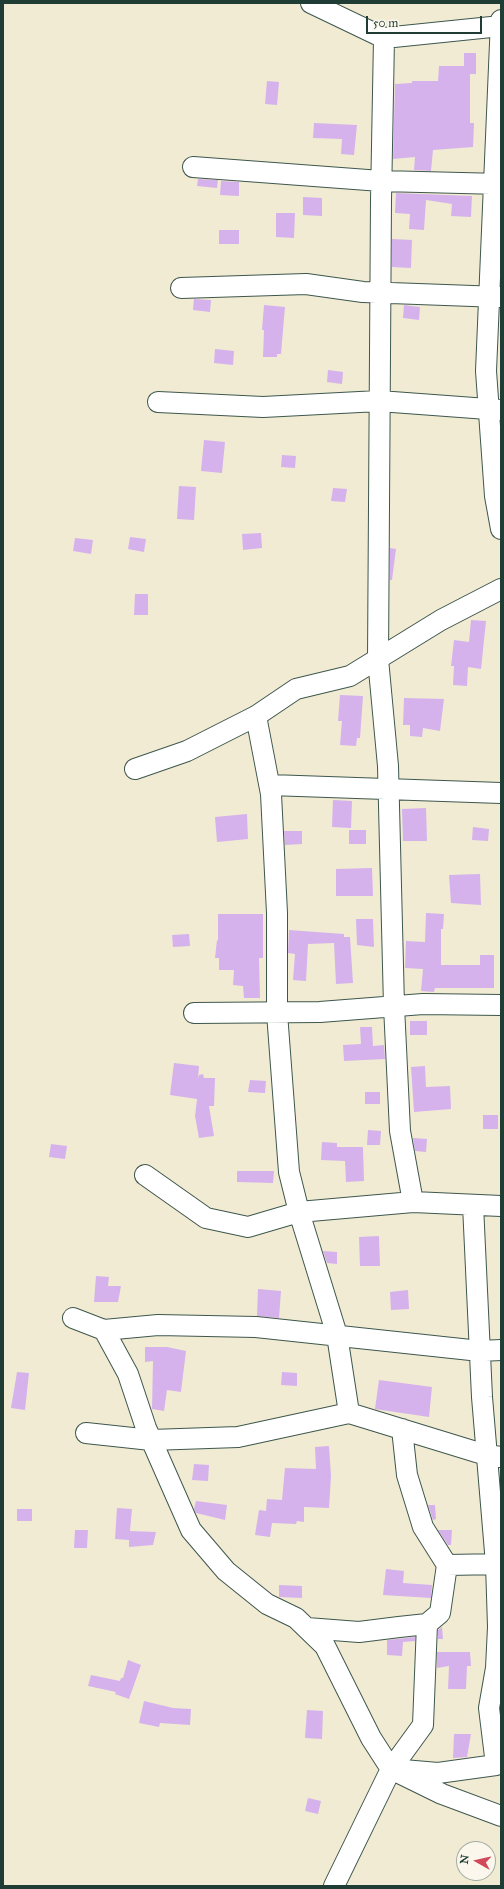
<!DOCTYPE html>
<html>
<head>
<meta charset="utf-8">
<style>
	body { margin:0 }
	#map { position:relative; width:504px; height:1889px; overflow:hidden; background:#f1ebd4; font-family:"IM FELL Great Primer",serif }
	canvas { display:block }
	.frame { position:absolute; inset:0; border:4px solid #1f3d34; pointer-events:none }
	.north { position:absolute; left:456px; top:1841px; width:40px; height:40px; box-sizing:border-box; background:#fbf7ec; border:1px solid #a3ada2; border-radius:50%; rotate:278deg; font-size:11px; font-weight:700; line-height:16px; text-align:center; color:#1f3d34 }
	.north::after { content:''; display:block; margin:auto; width:14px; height:18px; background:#d1495b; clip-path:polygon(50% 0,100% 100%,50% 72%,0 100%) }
	.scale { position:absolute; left:366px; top:16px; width:116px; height:18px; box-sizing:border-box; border:2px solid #1f3d34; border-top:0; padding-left:5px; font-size:12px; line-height:14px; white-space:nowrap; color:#1f3d34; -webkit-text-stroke:3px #fbf7ec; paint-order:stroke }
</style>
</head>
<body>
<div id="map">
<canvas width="504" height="1889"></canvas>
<div class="frame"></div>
<div class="north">N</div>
<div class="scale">50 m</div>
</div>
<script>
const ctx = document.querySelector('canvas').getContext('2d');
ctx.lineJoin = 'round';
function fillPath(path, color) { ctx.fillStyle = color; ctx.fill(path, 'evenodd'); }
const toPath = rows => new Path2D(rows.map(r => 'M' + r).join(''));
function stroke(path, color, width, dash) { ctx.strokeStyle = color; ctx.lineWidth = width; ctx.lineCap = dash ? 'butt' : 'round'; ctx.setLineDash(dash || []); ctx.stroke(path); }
fillPath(toPath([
	[464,53,476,53,476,74,470,74,470,123,474,123,473,147,433,150,431,171,414,170,415,157,393,159,395,84,412,83,412,81,438,81,439,66,464,66],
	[267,81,279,82,277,105,265,104],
	[314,123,357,125,354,155,341,154,342,139,313,138],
	[198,179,218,180,217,188,197,186],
	[221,181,239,182,239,196,220,195],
	[396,193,472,196,471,217,451,216,452,204,426,200,424,230,409,229,410,214,395,213],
	[303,197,322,198,322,216,303,215],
	[276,213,295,213,294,238,276,237],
	[219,230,239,230,239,244,219,244],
	[392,239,412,240,411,268,392,267],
	[194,299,211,300,210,312,193,310],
	[264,305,285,307,281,354,277,354,277,357,263,357,264,330,262,330],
	[404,305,420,307,419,320,403,318],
	[215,349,234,351,233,365,214,363],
	[328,370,343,372,342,384,327,382],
	[204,440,225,442,222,473,201,471],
	[282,455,296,456,295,468,281,467],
	[179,486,196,487,194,520,177,519],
	[333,488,347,489,345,502,331,501],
	[261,533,262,548,243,550,242,534],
	[130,537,146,539,144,552,128,549],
	[75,538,93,540,91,554,73,551],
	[390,548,396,549,392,580,390,580],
	[135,594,148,594,148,615,134,615],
	[471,620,486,621,481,669,468,667,467,686,453,685,454,666,451,666,454,640,469,642],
	[340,695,363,696,360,738,357,738,356,746,340,745,342,721,338,721],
	[404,698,444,699,440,731,423,728,422,737,410,736,410,725,403,725],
	[333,800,352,801,351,828,332,827],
	[426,808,427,841,403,841,402,809],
	[247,814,248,839,217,842,215,817],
	[473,827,489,829,488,841,472,840],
	[349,830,366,830,366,844,349,844],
	[284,831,302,831,302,844,285,845],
	[372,868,373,896,336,896,336,869],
	[480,874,481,905,451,903,449,875],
	[426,913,444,914,443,929,441,929,441,965,480,965,480,955,494,955,494,988,435,988,434,992,421,991,423,969,405,968,406,941,425,942],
	[218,914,263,914,263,958,259,958,260,998,244,998,243,986,233,985,234,970,219,970,219,958,215,958,217,940,218,941],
	[356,919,373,919,374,947,357,945],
	[289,930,344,934,344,937,350,937,353,983,336,984,334,943,308,944,306,981,293,980,295,954,288,953],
	[189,934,190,946,173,947,172,935],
	[410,1021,427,1021,427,1035,410,1035],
	[360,1027,372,1027,373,1046,384,1045,385,1059,344,1061,343,1045,361,1044],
	[174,1063,199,1066,198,1078,199,1075,203,1074,204,1078,215,1078,214,1106,209,1106,214,1136,199,1138,195,1116,197,1099,170,1095],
	[425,1066,426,1087,450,1086,451,1109,414,1112,411,1067],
	[250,1080,266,1081,265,1093,248,1092],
	[365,1092,380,1092,380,1104,365,1104],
	[483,1115,498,1115,498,1129,483,1129],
	[368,1130,381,1131,380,1145,367,1145],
	[413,1138,427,1139,426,1152,415,1151],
	[322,1142,337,1143,337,1147,363,1147,364,1181,346,1182,345,1161,321,1160],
	[51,1144,67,1146,65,1159,49,1157],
	[237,1171,274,1171,273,1183,237,1182],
	[379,1236,380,1266,360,1266,359,1237],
	[323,1251,337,1252,337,1264,327,1263],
	[96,1276,109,1277,108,1286,121,1286,118,1302,94,1302],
	[258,1289,281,1291,279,1318,257,1316],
	[408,1290,409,1309,391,1310,390,1292],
	[145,1347,167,1347,186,1351,181,1392,167,1390,164,1411,152,1409,153,1361,145,1362],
	[17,1372,29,1373,25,1410,11,1408],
	[282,1372,297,1373,297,1386,281,1385],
	[379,1380,432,1387,429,1417,375,1409],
	[329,1446,331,1476,329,1508,304,1507,304,1522,297,1521,296,1524,272,1523,270,1537,255,1535,259,1510,266,1511,267,1499,282,1500,285,1468,316,1469,315,1447],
	[194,1464,209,1465,208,1481,192,1480],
	[196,1501,227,1505,225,1520,196,1513,194,1509],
	[428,1505,435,1505,436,1519,433,1520],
	[117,1508,132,1509,130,1531,156,1532,153,1545,129,1547,129,1540,115,1539],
	[17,1509,32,1509,32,1521,17,1521],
	[75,1530,88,1530,87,1548,74,1548],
	[438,1530,452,1530,451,1545,448,1545],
	[386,1569,404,1571,403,1583,432,1585,431,1598,383,1595],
	[279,1585,302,1586,302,1598,279,1597],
	[442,1627,443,1639,438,1639,438,1630],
	[415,1637,415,1641,403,1642,402,1656,387,1655,387,1640],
	[437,1652,470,1652,471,1666,467,1666,466,1689,448,1689,449,1666,437,1668],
	[128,1660,141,1665,129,1699,115,1694,116,1692,88,1686,91,1675,120,1681,121,1678,123,1678],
	[144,1701,173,1708,191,1709,190,1725,160,1723,159,1727,139,1723],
	[307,1710,323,1711,322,1739,305,1738],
	[454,1734,471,1734,467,1757,453,1758],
	[308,1798,321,1801,318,1814,305,1811]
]), '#d5b2ec');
const minor = toPath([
	[311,3,384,38,501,26],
	[501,20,486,371,495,496,501,529],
	[384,38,381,200,378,659,388,766,394,1006,400,1131,413,1202],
	[193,167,381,181,501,184],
	[181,288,306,284,363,292,500,297],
	[158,402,263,407,379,401,501,410],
	[256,716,271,794,277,913,277,1013,289,1172,299,1212,337,1335,349,1413],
	[135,769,187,751,256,716,296,689,350,676,441,620,501,589],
	[270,785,501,793],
	[194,1013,320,1012,423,1004,501,1005],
	[145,1175,206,1218,248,1227,299,1212,413,1202,501,1206],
	[473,1205,482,1397,496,1564,498,1627,496,1668,489,1708,496,1765],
	[73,1318,104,1330,128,1374,146,1428,191,1530,226,1571,267,1604,296,1618,325,1646,371,1738,391,1769,442,1794,501,1816],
	[104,1330,158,1325,256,1327,480,1351,501,1350],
	[86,1433,151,1440,238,1437,349,1413,486,1455,501,1457],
	[447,1565,501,1564],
	[307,1628,359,1632,399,1627,427,1624,440,1613,447,1565,423,1527,407,1475,402,1429],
	[403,1770,438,1773,496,1765,501,1762],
	[334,1886,391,1769,423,1725,427,1624]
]);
stroke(minor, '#3e574c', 22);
stroke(minor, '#fff', 20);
</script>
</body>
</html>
